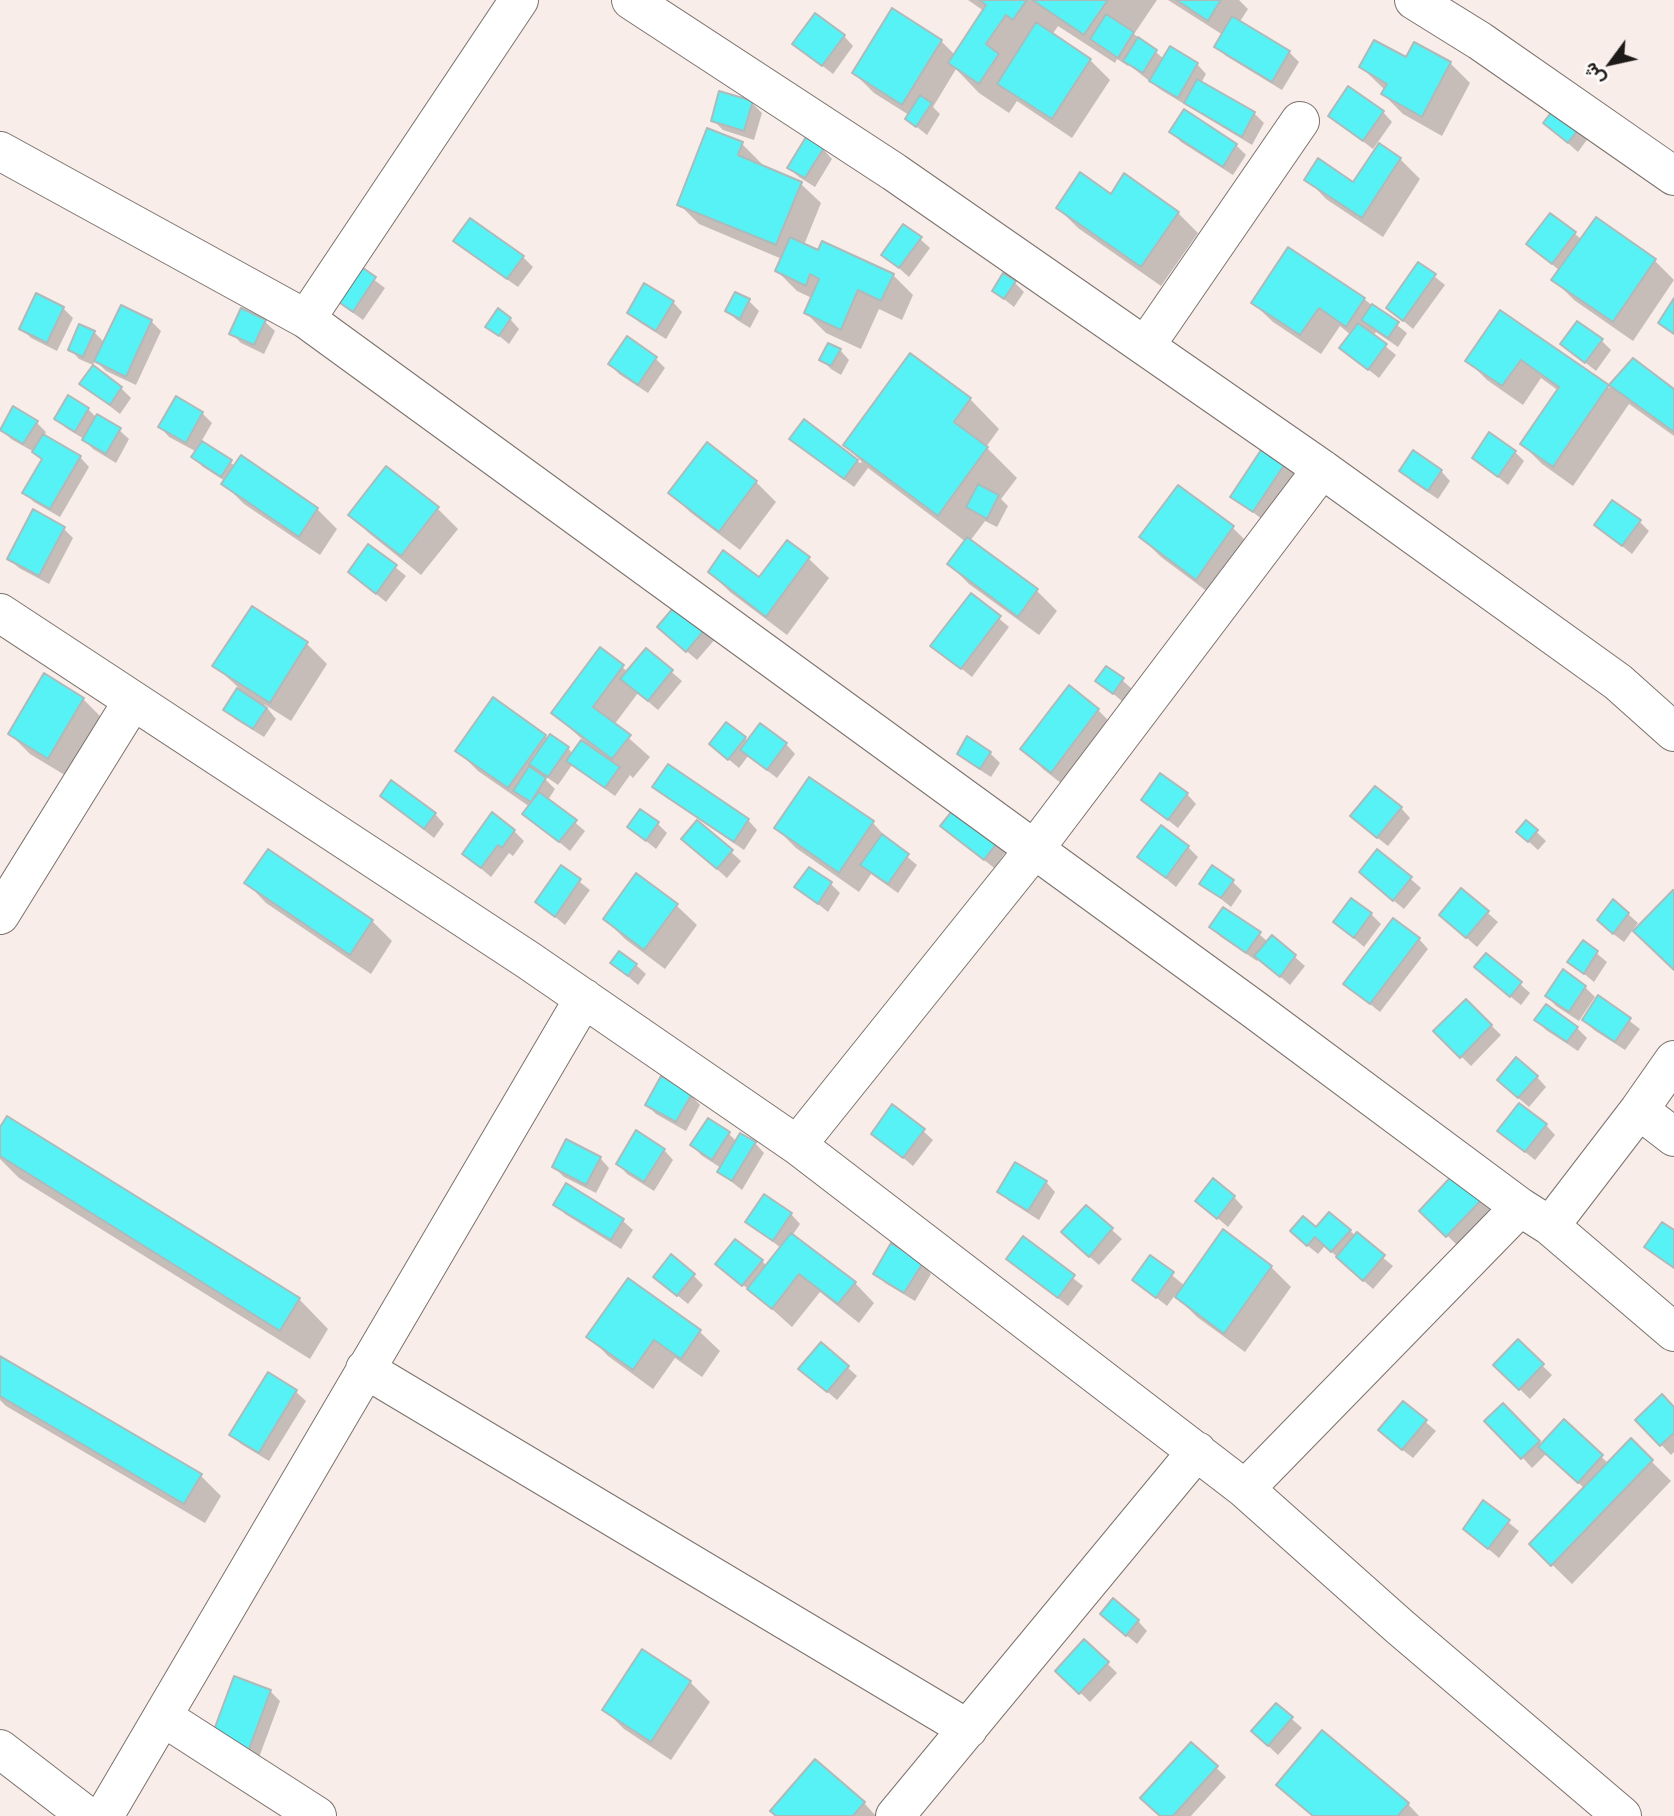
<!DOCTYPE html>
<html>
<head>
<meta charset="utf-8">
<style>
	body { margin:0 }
	#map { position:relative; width:1674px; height:1816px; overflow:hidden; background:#f8ede8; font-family:Lato,Vazirmatn,sans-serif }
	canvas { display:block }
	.north { position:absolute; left:1576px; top:28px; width:70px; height:70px; -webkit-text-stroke:5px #fefcfb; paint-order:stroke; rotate:237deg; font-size:19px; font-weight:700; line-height:28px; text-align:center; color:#1e1a19 }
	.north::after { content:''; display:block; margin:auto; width:24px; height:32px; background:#1e1a19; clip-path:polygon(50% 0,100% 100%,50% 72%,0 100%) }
</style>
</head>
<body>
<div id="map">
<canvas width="1674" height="1816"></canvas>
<div class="north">ش</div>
</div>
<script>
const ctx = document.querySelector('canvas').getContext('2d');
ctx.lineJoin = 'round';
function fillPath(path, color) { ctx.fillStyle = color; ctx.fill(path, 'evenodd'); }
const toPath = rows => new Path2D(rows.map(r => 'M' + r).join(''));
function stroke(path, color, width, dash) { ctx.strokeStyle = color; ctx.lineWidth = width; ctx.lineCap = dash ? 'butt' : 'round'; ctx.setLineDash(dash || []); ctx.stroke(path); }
fillPath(toPath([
	[968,0,1157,0,1134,34,1164,59,1197,64,1206,74,1201,83,1254,113,1264,123,1252,145,1161,90,1129,65,1128,66,1117,59,1115,63,1058,26,1052,35,1090,60,1110,80,1072,138,1017,101,1009,113,979,93,956,69,933,107,940,114,927,135,907,119,909,115,874,93,854,73,892,11,941,41,955,55,984,11],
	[1168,0,1239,0,1248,9,1239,23,1289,52,1299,62,1282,90,1226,56,1216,46,1223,35],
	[844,36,853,46,833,74,794,44],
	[1415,44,1450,63,1470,83,1442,136,1403,114,1383,94,1385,90,1361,67,1406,59],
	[752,103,762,113,754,140,723,130,713,120],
	[1556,108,1589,137,1578,152,1545,123],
	[1185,112,1236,145,1246,155,1233,175,1181,142,1172,132],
	[1383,112,1392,122,1373,149,1330,116],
	[708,130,742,144,762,164,761,167,801,184,821,203,804,245,893,275,913,295,902,320,879,309,861,349,826,333,806,313,812,298,797,291,777,271,782,259,699,224,679,204],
	[1380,146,1400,159,1420,179,1383,237,1326,199,1307,179,1354,184],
	[823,149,832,159,815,187,799,177,789,168],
	[1058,208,1178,213,1198,233,1161,286,1078,228],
	[1596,219,1655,261,1674,280,1633,341,1574,300,1554,280,1560,271,1528,244,1574,233,1582,240],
	[920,239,930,248,909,277,884,255],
	[455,241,523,257,533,267,518,287,465,250],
	[1289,249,1364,299,1407,333,1398,347,1376,332,1373,336,1396,355,1379,378,1341,348,1351,335,1340,326,1321,354,1273,322,1253,303],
	[350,262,385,288,363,320,338,302],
	[1419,264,1445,285,1413,329,1388,308],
	[1015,283,1024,292,1014,307,994,291],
	[736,294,749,301,759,311,750,328,737,320,727,311],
	[673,302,682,312,666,339,639,322,629,313],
	[63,308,73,318,57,351,31,338,22,329],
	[1500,312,1609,388,1633,361,1674,391,1674,436,1629,404,1573,486,1542,464,1522,444,1559,391,1541,378,1523,405,1487,380,1467,360],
	[510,319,519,329,509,344,487,326],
	[151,321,161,331,136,385,106,371,95,360,93,365,79,359,70,349,94,332,105,343],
	[265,322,275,331,264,354,241,343,231,333],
	[1602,341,1611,350,1596,371,1562,344],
	[840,350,849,360,841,375,831,369,821,359],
	[656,359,665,368,648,393,619,374,610,364],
	[81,384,121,388,131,398,120,414],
	[69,397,88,409,97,418,119,430,129,439,116,463,93,449,84,439,66,428,56,418],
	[177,398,202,413,212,423,201,442,235,466,317,509,337,529,320,555,244,504,224,484,225,481,203,467,193,457,197,452,169,437,160,427],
	[970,399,999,429,986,447,1017,478,1001,499,1008,506,997,527,985,521,970,541,1037,591,1057,611,1039,635,969,584,949,564,966,542,868,468,854,487,801,448,792,439,805,422,860,463,862,462,845,445],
	[37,423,46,432,44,436,80,457,89,467,60,517,34,502,25,493,43,461,34,452,11,439,2,430],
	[1265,447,1296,471,1263,520,1232,496],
	[1515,452,1524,461,1508,485,1474,458],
	[387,468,438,509,458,529,421,575,370,534,350,515],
	[1402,471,1441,471,1450,481,1438,499,1411,481],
	[756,482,776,502,740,550,690,512,670,492],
	[1178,488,1233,528,1253,548,1216,598,1161,557,1141,537],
	[1639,521,1649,531,1632,554,1596,525],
	[63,528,73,538,49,584,19,568,9,559],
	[787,542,809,559,829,578,787,635,730,592,710,572,760,579],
	[369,546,406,576,386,602,360,581],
	[971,595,1009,627,972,677,933,646],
	[679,604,717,637,697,660,669,636],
	[252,608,307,644,327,664,291,721,264,704,276,719,264,737,235,719,225,709,239,688,215,666],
	[600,649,628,672,646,650,682,681,658,710,638,693,614,725,650,757,633,778,630,775,615,796,572,765,558,785,545,776,543,777,555,789,548,800,585,831,570,851,525,814,530,807,478,771,458,751,545,736,568,748,573,754,583,740,553,713],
	[1097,680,1122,680,1132,689,1123,702],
	[83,699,103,719,68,777,30,754,10,734],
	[1098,710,1118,730,1071,791,1043,769,1023,749],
	[745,738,748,741,786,744,795,754,777,778,748,756,739,768,721,753],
	[990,753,1000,763,991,777,969,763,959,754],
	[655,787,748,820,757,830,744,850,664,796],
	[1187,794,1196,804,1178,828,1143,800],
	[382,796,435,814,444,824,434,838],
	[1401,808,1410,818,1388,846,1362,826],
	[1526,822,1546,841,1538,850,1528,841],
	[873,823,892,844,917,865,898,893,871,874,859,892,796,848,776,828],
	[658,824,667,833,656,849,629,827],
	[943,826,1008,849,994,868],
	[514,831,524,841,513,856,509,853,491,877,464,854],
	[1188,847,1198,857,1176,887,1140,857],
	[693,848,731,852,741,861,727,878],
	[268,851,372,921,392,941,371,974,266,903,247,883],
	[1378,851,1421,888,1404,909,1371,882],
	[561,867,590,890,565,925,537,902],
	[1233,882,1242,891,1231,907,1201,883],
	[831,884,840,893,828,912,797,887],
	[1461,890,1498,922,1477,947,1451,924],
	[677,906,697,925,665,969,625,939,605,919],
	[1371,914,1381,924,1364,947,1335,922],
	[1628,914,1638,923,1624,942,1608,930],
	[1211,927,1259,934,1268,942,1272,937,1305,966,1290,985,1259,958,1257,961,1221,937],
	[1419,939,1428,949,1380,1012,1345,984],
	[1583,942,1607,962,1594,982,1570,962],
	[612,963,636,965,646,974,638,985],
	[1486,977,1520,984,1530,993,1521,1005],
	[1585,987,1595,997,1579,1021,1556,1006,1547,996],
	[1599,998,1640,1029,1625,1050,1594,1030,1584,1020],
	[1466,1001,1501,1035,1471,1066,1436,1031],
	[1537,1020,1577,1028,1587,1038,1578,1051,1546,1030],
	[1537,1077,1546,1087,1529,1107,1509,1090],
	[691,1095,700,1105,686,1131,656,1114,647,1105],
	[1546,1125,1555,1135,1535,1160,1499,1131],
	[0,1130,299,1299,328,1329,310,1359,19,1178,0,1159],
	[923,1131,933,1140,913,1166,873,1133],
	[729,1134,737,1142,755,1143,764,1153,742,1190,719,1172,721,1168,701,1155,692,1145],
	[664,1150,673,1160,654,1191,627,1174,618,1164],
	[600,1158,609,1168,596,1193,564,1177,554,1167],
	[1462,1167,1498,1202,1457,1245,1422,1211],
	[1046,1182,1055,1192,1039,1220,1009,1201,999,1192],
	[567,1185,623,1221,633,1230,621,1249,565,1214,556,1204],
	[1234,1197,1243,1207,1228,1227,1197,1201],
	[1086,1207,1122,1239,1099,1265,1073,1242],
	[791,1214,800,1224,792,1236,855,1283,874,1303,859,1323,820,1292,792,1327,754,1293,727,1274,762,1261,767,1266,781,1248,747,1222],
	[1316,1229,1350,1231,1393,1266,1373,1289,1325,1246,1318,1254,1302,1241],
	[1023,1239,1083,1286,1068,1306,1008,1259],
	[1150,1257,1185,1286,1271,1267,1291,1287,1245,1352,1197,1317,1175,1295,1167,1306,1134,1280],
	[922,1264,931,1274,915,1301,885,1283,875,1273],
	[693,1275,703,1285,688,1304,655,1277],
	[628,1280,700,1332,720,1351,702,1377,675,1358,653,1389,608,1356,589,1336],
	[1518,1342,1552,1375,1530,1399,1495,1365],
	[0,1360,201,1476,221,1496,205,1523,6,1406,0,1400],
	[847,1367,857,1376,837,1400,801,1369],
	[268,1374,296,1392,306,1401,269,1461,241,1444,231,1435],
	[1403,1403,1436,1431,1413,1458,1390,1440],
	[1503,1406,1542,1445,1564,1422,1609,1464,1631,1441,1671,1481,1572,1584,1531,1544,1585,1489,1547,1453,1532,1468,1523,1458,1487,1421],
	[1674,1409,1674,1452,1671,1455,1638,1420],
	[1484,1503,1519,1531,1499,1558,1465,1529],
	[1138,1621,1147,1631,1137,1644,1112,1623],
	[1107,1663,1117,1673,1090,1702,1067,1680],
	[690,1682,710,1702,671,1760,624,1729,604,1709],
	[270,1691,280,1701,258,1760,223,1747],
	[1276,1705,1302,1728,1278,1755,1263,1741],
	[1192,1745,1226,1777,1191,1816,1161,1816],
	[1278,1785,1408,1804,1419,1816,1312,1816],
	[864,1803,876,1816,778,1816]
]), '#0003');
const building = toPath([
	[979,0,1027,0,1013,20,1006,15,986,44,999,54,979,84,948,63,986,5,979,0],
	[1032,0,1108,0,1084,35,1032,0],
	[1176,0,1221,0,1208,21,1176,0],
	[892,8,942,40,902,105,852,73,892,8],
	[815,13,845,35,822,66,792,44,815,13],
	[1106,14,1134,32,1118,58,1090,39,1106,14],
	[1232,16,1290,51,1272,82,1214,47,1232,16],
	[1036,22,1091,59,1052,119,997,84,1036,22],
	[1138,37,1157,50,1143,73,1123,61,1138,37],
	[1374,40,1406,57,1414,42,1451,62,1422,117,1381,94,1387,84,1359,67,1374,40],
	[1170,46,1198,63,1178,98,1149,81,1170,46],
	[1197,79,1255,112,1242,137,1184,103,1197,79],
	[1348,86,1384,111,1363,141,1328,116,1348,86],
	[719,91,753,101,744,131,711,121,719,91],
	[920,95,932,103,916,127,905,119,920,95],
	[1556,106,1581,126,1568,143,1543,123,1556,106],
	[1184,109,1237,144,1223,167,1169,132,1184,109],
	[707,128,743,142,738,155,802,182,776,245,677,205,707,128],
	[806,137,824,148,805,178,787,168,806,137],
	[1379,143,1401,158,1362,218,1304,180,1318,158,1353,182,1379,143],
	[1080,172,1111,194,1124,173,1179,212,1141,267,1056,208,1080,172],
	[1550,213,1576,232,1552,264,1526,244,1550,213],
	[1596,217,1656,259,1613,322,1551,280,1596,217],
	[470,218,524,256,507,279,453,241,470,218],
	[903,224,922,237,899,268,881,255,903,224],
	[790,237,818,250,822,241,894,274,881,301,858,290,841,330,804,313,819,279,810,274,806,286,775,271,790,237],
	[1288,247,1365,298,1346,327,1319,308,1300,335,1251,303,1288,247],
	[350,259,376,277,353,312,326,293,350,259],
	[1418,262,1436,274,1403,321,1386,308,1418,262],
	[1003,273,1016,281,1004,299,992,291,1003,273],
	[644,283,674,301,656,331,627,313,644,283],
	[735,292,750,299,740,319,725,311,735,292],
	[36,293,64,307,47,343,19,329,36,293],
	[1674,298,1674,334,1658,323,1674,298],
	[1372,304,1399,322,1388,338,1361,320,1372,304],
	[121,305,152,320,126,377,94,361,121,305],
	[241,308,266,320,254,345,229,334,241,308],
	[498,308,511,318,499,336,485,327,498,308],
	[1500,310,1609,385,1553,467,1520,444,1559,387,1521,360,1502,386,1465,361,1500,310],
	[1577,321,1603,339,1585,363,1560,344,1577,321],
	[1358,323,1387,344,1368,370,1339,348,1358,323],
	[79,324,95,331,83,357,68,350,79,324],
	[627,336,657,357,638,385,608,364,627,336],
	[828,343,841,349,831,366,819,360,828,343],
	[910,353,971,398,954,422,988,447,938,516,843,445,910,353],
	[1633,358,1674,389,1674,432,1609,385,1633,358],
	[93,365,122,387,110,405,79,384,93,365],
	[68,395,89,408,75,432,54,419,68,395],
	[176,396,203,412,186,443,158,427,176,396],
	[13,406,38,421,23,444,0,430,13,406],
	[97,414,121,428,106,454,82,440,97,414],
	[804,419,858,460,844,479,789,439,804,419],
	[1489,432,1516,451,1498,477,1472,458,1489,432],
	[43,434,81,456,50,509,22,493,42,459,32,452,43,434],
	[202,441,232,460,221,477,191,457,202,441],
	[707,442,757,481,719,532,668,493,707,442],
	[1265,444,1287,461,1253,512,1230,497,1265,444],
	[1413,450,1442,470,1428,491,1399,471,1413,450],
	[241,455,318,508,299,537,221,484,241,455],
	[386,466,439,507,401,556,348,515,386,466],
	[978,484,999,495,987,519,966,507,978,484],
	[1178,485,1234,526,1196,580,1139,537,1178,485],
	[1612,500,1641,520,1622,546,1594,525,1612,500],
	[33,509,65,527,39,576,7,559,33,509],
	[967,537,1038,589,1018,617,947,564,967,537],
	[787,540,810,557,766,617,708,572,723,550,759,577,787,540],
	[368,544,397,565,376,594,348,572,368,544],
	[971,593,1001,616,961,669,930,646,971,593],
	[679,601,708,626,686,652,657,627,679,601],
	[252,606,308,642,270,703,212,666,252,606],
	[600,647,624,665,593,707,631,735,612,759,551,713,600,647],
	[646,648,673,670,648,701,620,679,646,648],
	[1106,666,1124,678,1113,694,1095,681,1106,666],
	[44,673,84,698,48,759,8,734,44,673],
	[1069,685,1099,709,1051,773,1020,749,1069,685],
	[237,688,267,708,253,729,223,710,237,688],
	[493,697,546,735,508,788,455,751,493,697],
	[726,722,746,737,728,760,709,744,726,722],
	[760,723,787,743,767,770,740,750,760,723],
	[550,734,569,747,548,777,529,764,550,734],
	[967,736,991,752,980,769,957,754,967,736],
	[581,740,620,767,605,788,566,761,581,740],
	[668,764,749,819,734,842,652,787,668,764],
	[529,766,546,778,531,802,513,791,529,766],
	[1160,773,1188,793,1168,820,1141,800,1160,773],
	[809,777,874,821,839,873,774,828,809,777],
	[391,780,436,813,424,829,380,796,391,780],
	[1375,786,1402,807,1377,838,1350,816,1375,786],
	[539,792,577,820,559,842,522,814,539,792],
	[957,805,1000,839,984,860,940,826,957,805],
	[640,809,659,822,646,841,627,827,640,809],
	[492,812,515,830,502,848,498,845,481,868,462,854,492,812],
	[697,820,733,850,717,869,681,839,697,820],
	[1526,820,1538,830,1528,842,1516,832,1526,820],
	[1161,825,1189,846,1166,878,1137,857,1161,825],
	[882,834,909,854,888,884,860,865,882,834],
	[268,849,373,920,350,955,244,883,268,849],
	[1377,849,1412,877,1393,901,1359,872,1377,849],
	[561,865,581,879,555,917,535,902,561,865],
	[1212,865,1234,880,1221,898,1199,884,1212,865],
	[809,867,832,882,818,904,794,887,809,867],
	[636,873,678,904,644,950,603,919,636,873],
	[1461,888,1489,911,1466,938,1439,915,1461,888],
	[1673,890,1674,891,1674,970,1633,931,1673,890],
	[1351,898,1372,913,1354,938,1333,922,1351,898],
	[1613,899,1629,913,1613,934,1597,920,1613,899],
	[1223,907,1261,932,1246,953,1209,927,1223,907],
	[1393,918,1420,938,1370,1004,1343,984,1393,918],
	[1272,935,1296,955,1280,977,1254,956,1272,935],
	[1583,940,1598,951,1584,974,1567,962,1583,940],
	[619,951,637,964,628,976,610,963,619,951],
	[1486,953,1522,982,1510,997,1474,967,1486,953],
	[1563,969,1586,986,1569,1012,1545,996,1563,969],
	[1598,995,1631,1018,1615,1042,1582,1020,1598,995],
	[1466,999,1492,1025,1460,1058,1433,1031,1466,999],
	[1546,1004,1578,1027,1567,1042,1534,1020,1546,1004],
	[1516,1057,1538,1076,1518,1098,1497,1080,1516,1057],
	[661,1076,692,1094,676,1122,645,1105,661,1076],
	[1519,1103,1547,1124,1525,1152,1497,1131,1519,1103],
	[892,1104,925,1129,903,1158,871,1134,892,1104],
	[7,1116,300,1298,280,1331,0,1156,0,1127,7,1116],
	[708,1118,730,1132,712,1160,690,1145,708,1118],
	[636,1130,665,1149,644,1182,616,1164,636,1130],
	[740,1133,756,1142,732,1181,717,1172,740,1133],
	[566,1139,601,1157,586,1185,552,1167,566,1139],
	[1015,1162,1047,1181,1028,1211,997,1192,1015,1162],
	[1462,1165,1490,1191,1446,1237,1419,1211,1462,1165],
	[1213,1178,1235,1196,1217,1219,1195,1201,1213,1178],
	[566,1183,624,1219,611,1240,553,1205,566,1183],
	[764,1194,792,1213,773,1241,745,1222,764,1194],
	[1086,1205,1113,1228,1089,1257,1061,1232,1086,1205],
	[1329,1212,1351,1230,1331,1252,1315,1237,1307,1246,1290,1231,1303,1216,1316,1227,1329,1212],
	[1662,1222,1674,1230,1674,1268,1644,1247,1662,1222],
	[1223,1229,1272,1266,1224,1334,1175,1297,1223,1229],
	[1357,1232,1385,1255,1363,1281,1336,1257,1357,1232],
	[791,1233,856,1282,838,1304,799,1274,772,1309,747,1289,791,1233],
	[1023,1236,1075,1275,1058,1298,1006,1259,1023,1236],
	[735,1239,763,1260,742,1286,715,1264,735,1239],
	[891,1243,923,1263,904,1293,873,1274,891,1243],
	[671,1254,695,1274,677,1296,653,1277,671,1254],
	[1150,1255,1174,1272,1156,1298,1132,1280,1150,1255],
	[628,1278,701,1330,681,1359,654,1340,633,1370,586,1337,628,1278],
	[1518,1339,1544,1364,1519,1390,1493,1365,1518,1339],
	[821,1342,849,1366,827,1392,798,1369,821,1342],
	[0,1356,202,1474,184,1504,0,1396,0,1356],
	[268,1372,297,1390,259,1453,229,1435,268,1372],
	[1662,1394,1674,1407,1674,1433,1660,1446,1635,1420,1662,1394],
	[1403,1401,1427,1420,1402,1450,1378,1430,1403,1401],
	[1503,1403,1540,1441,1521,1459,1484,1421,1503,1403],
	[1564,1419,1603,1455,1578,1483,1538,1447,1564,1419],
	[1631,1438,1653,1460,1551,1566,1529,1544,1631,1438],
	[1483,1500,1510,1520,1488,1549,1463,1529,1483,1500],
	[1113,1598,1139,1620,1126,1636,1100,1614,1113,1598],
	[1084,1639,1109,1662,1079,1694,1055,1671,1084,1639],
	[642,1649,691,1681,651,1742,602,1710,642,1649],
	[234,1676,271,1690,248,1752,211,1738,234,1676],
	[1276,1703,1293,1717,1268,1746,1251,1731,1276,1703],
	[1322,1730,1409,1803,1398,1816,1313,1816,1276,1785,1322,1730],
	[1191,1742,1218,1766,1173,1816,1160,1816,1140,1798,1191,1742],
	[815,1759,865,1802,853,1816,776,1816,770,1811,815,1759]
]);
fillPath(building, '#56f2f5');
stroke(building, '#aebaba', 2);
const street = toPath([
	[631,0,894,172,1322,469,1618,682,1674,732],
	[1414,0,1480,41,1674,176],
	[0,151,306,319,1255,1010,1520,1207,1550,1226,1674,1332],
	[306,319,519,0],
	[1146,345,1300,121],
	[0,613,528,960,797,1145,1245,1489,1400,1627,1622,1816],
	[0,915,132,702],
	[1639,1110,1674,1137],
	[797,1145,1033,851,1322,469],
	[1550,1226,1639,1110,1674,1060],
	[365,1369,968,1729],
	[1245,1489,1520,1207],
	[163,1717,317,1816],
	[0,1749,87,1816],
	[104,1816,584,998],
	[895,1816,1197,1451]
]);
stroke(street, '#7b726d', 40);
stroke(street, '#fff', 38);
</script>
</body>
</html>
